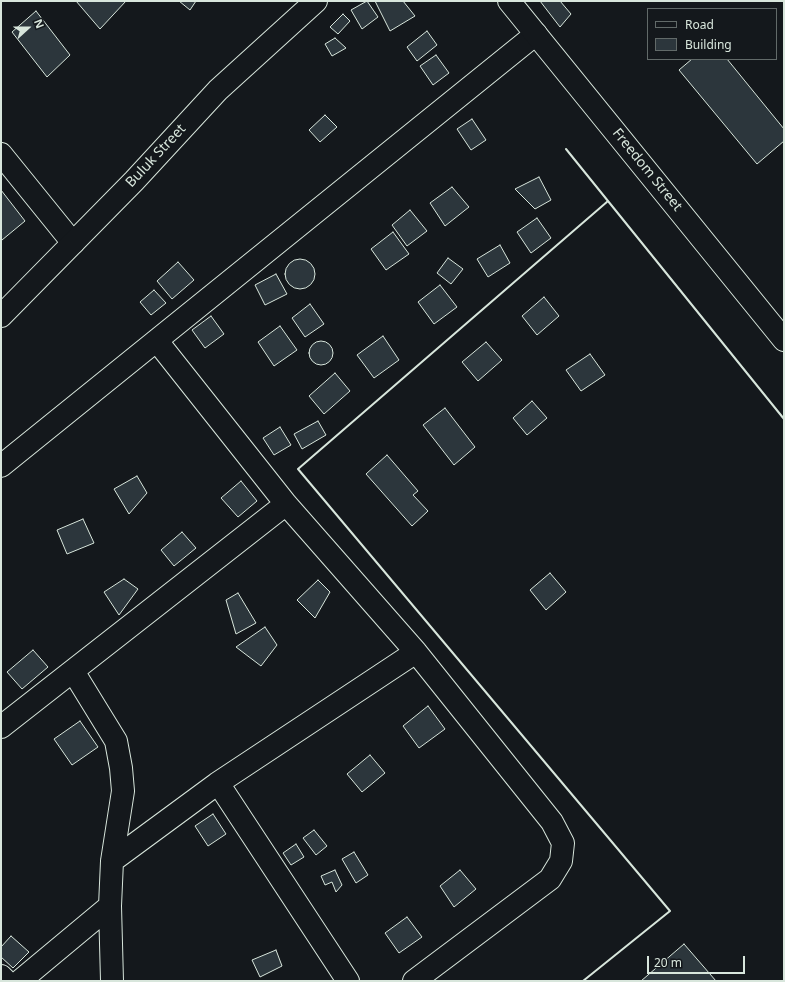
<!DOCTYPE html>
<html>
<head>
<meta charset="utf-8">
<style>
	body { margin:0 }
	#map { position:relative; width:785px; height:982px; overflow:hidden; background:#14181c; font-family:"Noto Sans",sans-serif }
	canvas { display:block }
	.frame { position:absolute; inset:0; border:2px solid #d8e6dc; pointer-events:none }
	.legend { position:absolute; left:647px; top:8px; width:130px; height:52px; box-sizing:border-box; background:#14181c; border:1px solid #626a69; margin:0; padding:5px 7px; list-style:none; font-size:12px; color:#d8e6dc }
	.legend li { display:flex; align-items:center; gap:8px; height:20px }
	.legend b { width:20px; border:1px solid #626a69 }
	.north { position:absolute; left:8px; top:8px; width:40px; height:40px; -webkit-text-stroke:3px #14181c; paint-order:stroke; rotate:69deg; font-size:11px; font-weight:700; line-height:16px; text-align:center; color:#d8e6dc }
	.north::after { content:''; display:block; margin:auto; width:14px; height:18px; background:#d8e6dc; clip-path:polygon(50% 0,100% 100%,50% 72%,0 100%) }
	.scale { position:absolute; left:647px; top:956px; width:98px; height:18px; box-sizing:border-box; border:2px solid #d8e6dc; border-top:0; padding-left:5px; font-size:12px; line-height:14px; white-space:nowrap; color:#d8e6dc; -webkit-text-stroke:3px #14181c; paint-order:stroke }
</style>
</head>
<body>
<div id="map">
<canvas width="785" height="982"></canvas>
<div class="frame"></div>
<ul class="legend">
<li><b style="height:5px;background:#14181c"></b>Road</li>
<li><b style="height:11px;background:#2c363c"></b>Building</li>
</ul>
<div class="north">N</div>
<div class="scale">20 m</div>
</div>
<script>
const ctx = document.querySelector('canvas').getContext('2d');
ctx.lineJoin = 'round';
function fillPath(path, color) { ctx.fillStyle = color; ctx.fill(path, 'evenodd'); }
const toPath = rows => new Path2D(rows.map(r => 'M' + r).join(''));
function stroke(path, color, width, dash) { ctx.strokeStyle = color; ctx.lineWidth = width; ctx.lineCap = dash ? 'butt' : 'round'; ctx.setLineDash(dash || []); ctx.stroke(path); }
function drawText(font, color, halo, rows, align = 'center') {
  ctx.font = font + ' "Noto Sans",sans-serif'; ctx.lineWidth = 3; ctx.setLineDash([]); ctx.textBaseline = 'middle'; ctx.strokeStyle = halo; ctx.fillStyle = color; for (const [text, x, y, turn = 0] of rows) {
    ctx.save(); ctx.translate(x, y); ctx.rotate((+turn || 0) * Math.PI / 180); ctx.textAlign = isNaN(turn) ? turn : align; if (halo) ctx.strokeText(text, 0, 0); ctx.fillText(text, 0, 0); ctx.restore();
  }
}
const building = toPath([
	[76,1,126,1,100,29,76,1],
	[179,1,196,1,190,10,179,1],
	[367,1,378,17,362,29,351,10,367,1],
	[375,1,403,1,415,16,390,31,375,1],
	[540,1,560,1,571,14,560,27,540,1],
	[36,11,70,55,47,77,12,32,36,11],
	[343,14,350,21,338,34,330,27,343,14],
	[427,31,437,45,417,61,407,47,427,31],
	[335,38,346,48,332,56,325,44,335,38],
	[436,55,449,73,433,85,420,66,436,55],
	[692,59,727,59,784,129,784,141,757,164,679,70,692,59],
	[325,115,337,127,320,142,309,130,325,115],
	[472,119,486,140,471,150,457,129,472,119],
	[539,177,551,200,535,209,515,189,539,177],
	[452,187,469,207,445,226,430,203,452,187],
	[1,190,25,221,2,240,1,239,1,190],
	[410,210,427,231,407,246,392,225,410,210],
	[537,218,551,238,531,253,517,232,537,218],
	[393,232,409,254,386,270,371,249,393,232],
	[500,245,510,263,488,277,477,259,500,245],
	[448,258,463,269,451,284,437,273,448,258],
	'285 274a15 15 0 1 1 30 0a15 15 0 1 1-30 0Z',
	[178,262,194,280,172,299,157,281,178,262],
	[276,274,287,294,265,305,255,285,276,274],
	[440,285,457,307,434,324,418,302,440,285],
	[154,290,166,303,151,315,140,302,154,290],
	[544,297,559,316,537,335,522,316,544,297],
	[310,304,324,324,305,337,292,318,310,304],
	[211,316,224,334,205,348,192,330,211,316],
	[280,326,297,350,274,366,258,342,280,326],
	[383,336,399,360,374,378,357,355,383,336],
	'309 353a12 12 0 1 1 24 0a12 12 0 1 1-24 0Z',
	[486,342,502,360,478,381,462,362,486,342],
	[590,354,605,375,581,391,566,370,590,354],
	[335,373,350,391,324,414,309,396,335,373],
	[532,401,547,418,527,435,513,418,532,401],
	[445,408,475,447,454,465,423,425,445,408],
	[318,421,326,435,302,449,294,434,318,421],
	[280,427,291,445,274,455,263,438,280,427],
	[387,455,418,491,413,495,428,511,412,526,366,474,387,455],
	[137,476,147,493,129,514,114,489,137,476],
	[241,481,257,501,238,517,221,498,241,481],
	[83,519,94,543,67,554,57,530,83,519],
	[182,532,196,548,174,566,161,550,182,532],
	[550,573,566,592,546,610,530,590,550,573],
	[124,579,138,589,119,615,104,592,124,579],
	[318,580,330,592,315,618,297,600,318,580],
	[238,593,256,623,236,634,226,600,238,593],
	[265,627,277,645,261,666,236,647,265,627],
	[33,650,48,667,22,689,7,672,33,650],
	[428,706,445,729,419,748,403,726,428,706],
	[80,721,98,747,72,765,54,739,80,721],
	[370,755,385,773,362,792,347,774,370,755],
	[213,814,226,834,208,846,195,826,213,814],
	[314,830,327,846,316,855,303,838,314,830],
	[296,844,304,857,291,865,283,853,296,844],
	[354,852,368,875,356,883,342,859,354,852],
	[335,870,342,885,336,892,332,882,325,885,321,876,335,870],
	[460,870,476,889,454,907,440,886,460,870],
	[407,917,422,937,399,953,385,933,407,917],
	[11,936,29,952,13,968,1,957,1,947,11,936],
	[684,944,716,981,641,981,684,944],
	[276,950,282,966,260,977,252,960,276,950]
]);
fillPath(building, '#2c363c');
stroke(building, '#d8e6dc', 1);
const minor = toPath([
	[1,154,73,243],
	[157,341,286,504,416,652,552,822,563,843,561,861,550,879,414,981],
	[1,466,536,34],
	[73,671,116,741,121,768,123,791,112,861],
	[1,727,286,504],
	[218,783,348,981],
	[1,976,6,981],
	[20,981,110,906],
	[112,981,110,906,112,861,218,783,416,652]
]);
const tertiary = toPath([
	[509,1,784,340],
	[1,316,134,181,218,90,316,1]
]);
stroke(minor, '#d8e6dc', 24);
stroke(tertiary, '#d8e6dc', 24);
stroke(minor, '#14181c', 22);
stroke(tertiary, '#14181c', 22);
stroke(toPath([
	[566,149,784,419],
	[583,981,670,911,298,469,608,201]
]), '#d8e6dc', 2);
drawText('14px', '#d8e6dc', '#14181c', [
	["Buluk Street",156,156,-47],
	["Freedom Street",647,170,51]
]);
</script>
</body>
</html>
